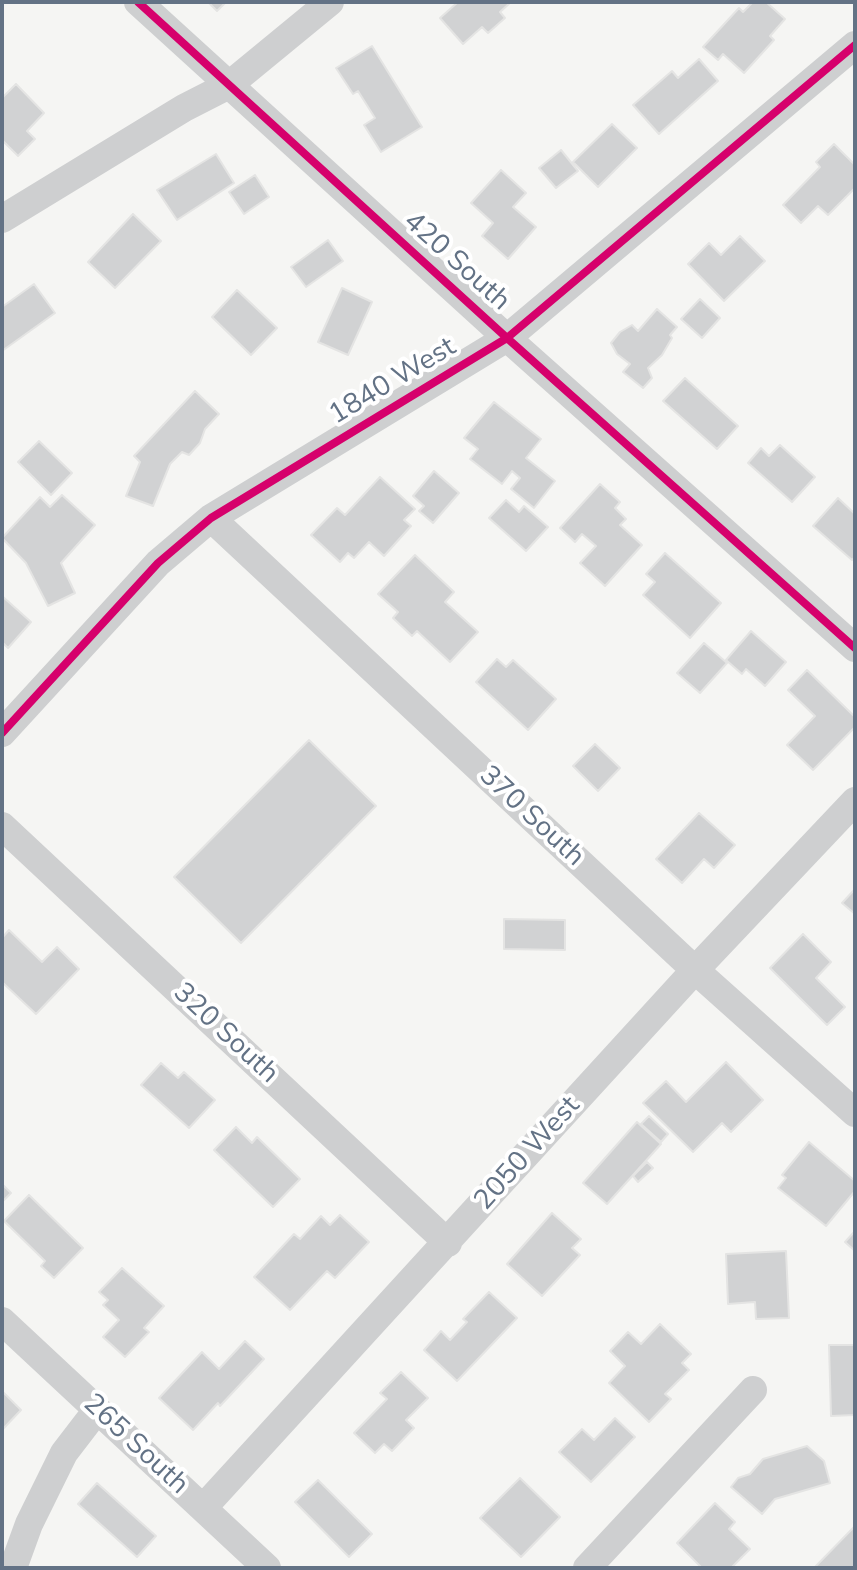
<!DOCTYPE html>
<html>
<head>
<meta charset="utf-8">
<style>
	body { margin:0 }
	#map { position:relative; width:857px; height:1570px; overflow:hidden; background:#f5f5f3; font-family:"Nunito Sans",sans-serif }
	canvas { display:block }
	.frame { position:absolute; inset:0; border:4px solid #637285; pointer-events:none }
</style>
</head>
<body>
<div id="map">
<canvas width="857" height="1570"></canvas>
<div class="frame"></div>
</div>
<script>
const ctx = document.querySelector('canvas').getContext('2d');
ctx.lineJoin = 'round';
function fillPath(path, color) { ctx.fillStyle = color; ctx.fill(path, 'evenodd'); }
const toPath = rows => new Path2D(rows.map(r => 'M' + r).join(''));
function stroke(path, color, width, dash) { ctx.strokeStyle = color; ctx.lineWidth = width; ctx.lineCap = dash ? 'butt' : 'round'; ctx.setLineDash(dash || []); ctx.stroke(path); }
function drawText(font, color, halo, rows, align = 'center') {
  ctx.font = font + ' "Nunito Sans",sans-serif'; ctx.lineWidth = 8; ctx.setLineDash([]); ctx.textBaseline = 'middle'; ctx.strokeStyle = halo; ctx.fillStyle = color; for (const [text, x, y, turn = 0] of rows) {
    ctx.save(); ctx.translate(x, y); ctx.rotate((+turn || 0) * Math.PI / 180); ctx.textAlign = isNaN(turn) ? turn : align; if (halo) ctx.strokeText(text, 0, 0); ctx.fillText(text, 0, 0); ctx.restore();
  }
}
const building = toPath([
	[208,2,226,2,217,11,208,2],
	[458,2,511,2,500,12,505,18,488,33,482,27,463,44,440,18,458,2],
	[753,2,766,2,785,19,770,36,774,40,744,73,723,54,718,60,703,47,739,8,743,12,753,2],
	[372,46,422,127,381,152,364,125,375,118,358,91,353,94,336,68,372,46],
	[699,59,718,81,659,134,633,105,672,71,678,78,699,59],
	[16,84,44,113,27,131,35,139,18,156,2,140,2,98,16,84],
	[612,124,637,148,598,187,573,162,612,124],
	[834,144,855,165,855,188,828,215,818,206,801,223,783,205,820,167,816,162,834,144],
	[561,150,578,171,556,188,539,168,561,150],
	[216,154,234,183,177,220,157,190,216,154],
	[501,170,526,193,513,207,536,227,508,259,482,236,493,223,471,203,501,170],
	[255,175,269,197,244,214,229,192,255,175],
	[133,214,161,241,115,288,88,262,133,214],
	[740,236,765,261,724,301,688,264,709,243,721,255,740,236],
	[328,240,343,261,306,287,291,267,328,240],
	[34,284,55,313,2,351,2,307,34,284],
	[342,288,372,302,348,355,318,342,342,288],
	[237,290,277,328,251,355,212,317,237,290],
	[700,299,720,318,702,338,681,319,700,299],
	[657,309,677,327,670,335,672,338,662,355,648,368,652,378,643,388,623,372,630,364,617,354,611,343,620,332,632,325,638,331,657,309],
	[685,378,738,426,717,449,663,401,685,378],
	[195,391,219,414,205,429,200,443,189,455,182,452,170,464,153,506,126,496,140,462,134,456,195,391],
	[494,402,541,439,526,458,555,481,534,508,511,489,520,478,512,471,502,484,470,459,478,449,464,438,494,402],
	[39,441,72,473,51,495,18,462,39,441],
	[780,445,815,477,792,502,748,463,761,448,769,456,780,445],
	[434,471,459,493,433,523,419,511,424,506,413,496,434,471],
	[380,477,415,509,404,520,411,526,384,556,369,542,354,558,348,553,340,562,311,535,337,508,345,515,380,477],
	[600,484,620,502,615,508,626,519,620,525,642,545,605,586,580,563,596,546,582,534,575,542,560,528,600,484],
	[62,495,95,525,61,563,75,593,48,606,26,563,2,538,40,497,50,507,62,495],
	[838,498,855,514,855,557,852,560,813,526,838,498],
	[506,500,519,512,524,506,548,527,526,551,489,518,506,500],
	[665,553,721,603,690,638,643,595,655,582,646,574,665,553],
	[415,555,454,592,445,602,478,632,450,662,417,631,412,636,393,618,398,612,378,594,415,555],
	[2,596,31,622,8,648,2,642,2,596],
	[751,631,786,662,765,686,746,669,742,674,726,660,751,631],
	[704,643,727,663,700,693,677,673,704,643],
	[497,659,506,667,513,660,556,699,528,730,476,682,497,659],
	[807,670,855,717,855,727,813,770,787,745,815,716,788,690,807,670],
	[309,740,376,806,241,943,174,877,309,740],
	[595,744,620,768,598,791,573,766,595,744],
	[699,813,735,845,714,868,704,859,682,883,656,859,699,813],
	[855,889,855,914,842,903,855,889],
	[504,919,565,920,565,950,504,949,504,919],
	[9,930,42,962,57,947,79,969,36,1014,2,982,2,938,9,930],
	[803,934,831,962,816,978,845,1007,827,1025,770,968,803,934],
	[726,1062,763,1100,731,1132,722,1123,693,1152,643,1103,666,1081,686,1102,726,1062],
	[161,1063,178,1078,184,1072,215,1100,189,1128,141,1085,161,1063],
	[649,1116,668,1134,661,1142,641,1124,649,1116],
	[637,1122,661,1144,607,1204,583,1183,637,1122],
	[236,1127,252,1143,257,1137,300,1179,273,1207,214,1150,236,1127],
	[809,1142,855,1181,855,1191,826,1226,778,1188,786,1178,782,1175,809,1142],
	[647,1162,653,1168,638,1182,633,1176,647,1162],
	[2,1184,11,1193,2,1202,2,1184],
	[29,1195,83,1248,54,1278,41,1266,45,1261,4,1221,29,1195],
	[552,1213,581,1239,572,1248,580,1255,542,1296,507,1264,552,1213],
	[340,1215,369,1242,335,1278,327,1271,290,1310,254,1277,294,1234,300,1239,321,1216,330,1225,340,1215],
	[855,1231,855,1251,845,1242,855,1231],
	[786,1251,789,1318,756,1319,755,1302,728,1304,726,1254,786,1251],
	[122,1268,164,1306,144,1328,149,1332,125,1357,103,1337,119,1320,103,1305,108,1300,99,1292,122,1268],
	[489,1292,517,1318,457,1381,424,1350,441,1331,450,1340,467,1322,463,1319,489,1292],
	[660,1324,691,1354,682,1363,689,1370,665,1394,671,1399,649,1422,609,1383,625,1366,610,1351,628,1332,641,1344,660,1324],
	[245,1341,264,1359,220,1406,218,1403,193,1430,159,1398,202,1352,219,1369,245,1341],
	[829,1345,855,1345,855,1415,831,1416,829,1345],
	[401,1372,428,1398,406,1420,414,1428,392,1451,384,1444,375,1453,354,1433,387,1399,380,1393,401,1372],
	[2,1391,21,1410,2,1430,2,1391],
	[615,1418,635,1437,591,1482,559,1452,582,1429,594,1440,615,1418],
	[807,1446,824,1461,830,1483,775,1499,762,1514,731,1487,738,1478,750,1474,763,1459,807,1446],
	[520,1478,560,1517,521,1557,480,1518,520,1478],
	[318,1480,372,1534,349,1557,295,1502,318,1480],
	[97,1483,156,1536,137,1557,78,1504,97,1483],
	[715,1503,735,1522,729,1529,750,1549,731,1568,702,1568,677,1543,715,1503],
	[855,1526,855,1568,814,1568,855,1526]
]);
fillPath(building, '#d1d2d3');
stroke(building, '#e4e4e3', 2);
stroke(toPath([
	[138,2,507,338,855,648],
	[2,219,184,108,229,85,330,2],
	[211,518,695,970,855,1113],
	[2,733,158,563,211,518,507,338,855,45],
	[2,826,448,1243],
	[2,1321,267,1568],
	[203,1508,695,970,855,801],
	[13,1568,29,1524,64,1453,97,1410],
	[587,1568,753,1390]
]), '#cecfd0', 28);
stroke(toPath([
	[138,2,507,338,855,648],
	[2,733,158,563,211,518,507,338,855,45]
]), '#d6006c', 8);
drawText('28px', '#637285', '#fff', [
	["420 South",456,262,42],
	["1840 West",393,382,-31],
	["370 South",531,817,43],
	["320 South",225,1034,43],
	["2050 West",528,1154,-48],
	["265 South",135,1445,43]
]);
</script>
</body>
</html>
